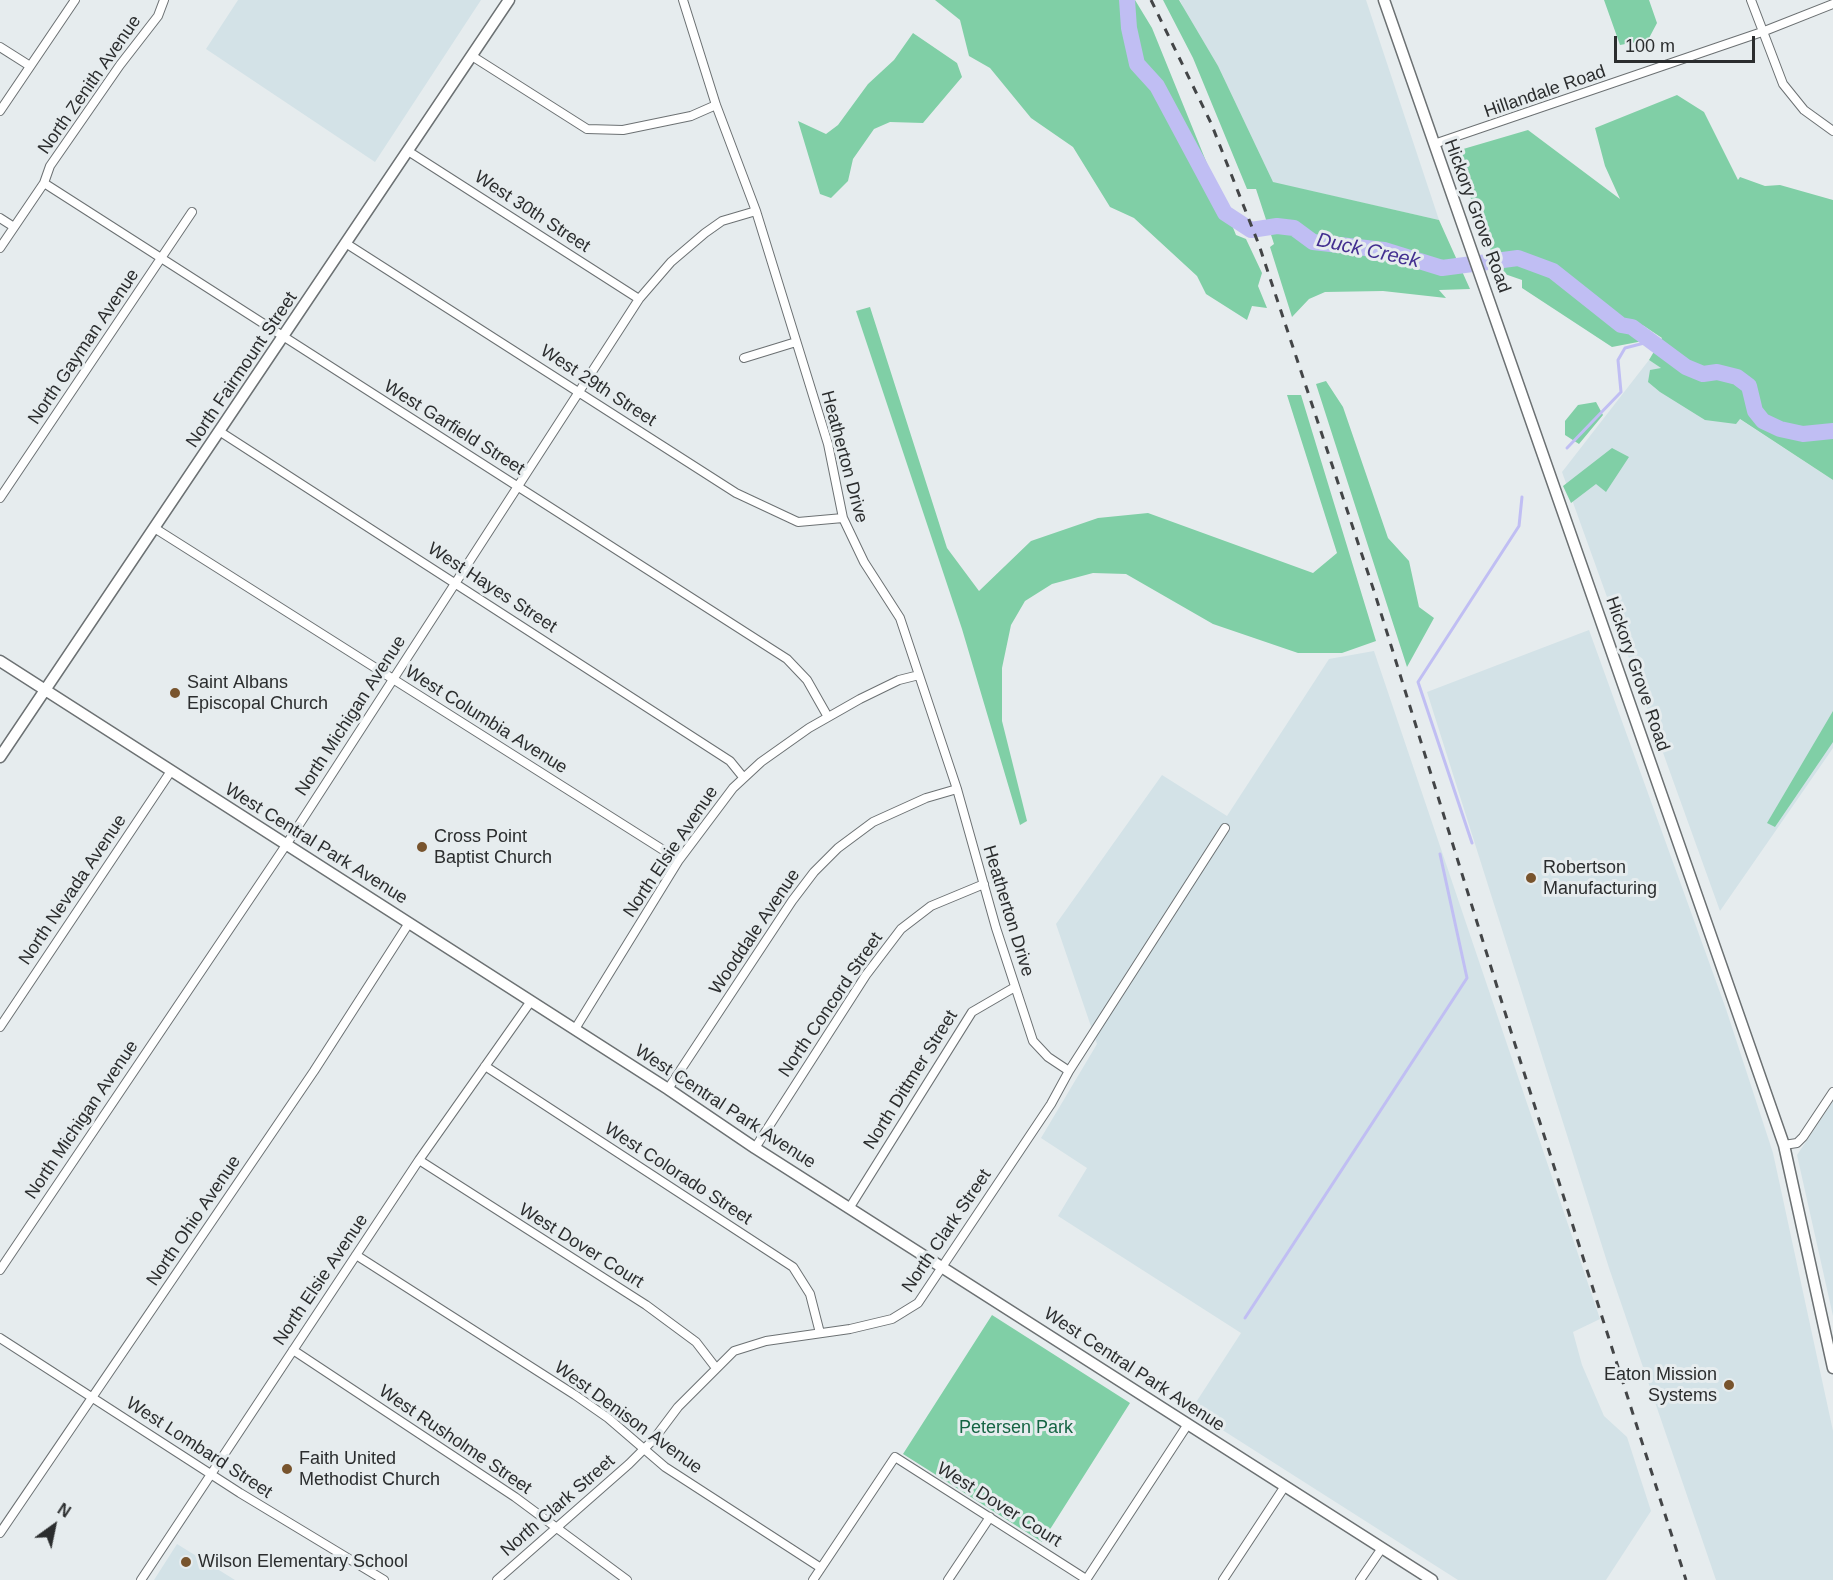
<!DOCTYPE html>
<html>
<head>
<meta charset="utf-8">
<style>
	body { margin:0 }
	#map { position:relative; width:1833px; height:1580px; overflow:hidden; background:#e6ecee; font-family:Helvetica,sans-serif }
	canvas { display:block }
	.north { position:absolute; left:24px; top:1496px; width:60px; height:60px; -webkit-text-stroke:4px #e6ecee; paint-order:stroke; rotate:33deg; font-size:16px; font-weight:700; line-height:24px; text-align:center; color:#2b2d2e }
	.north::after { content:''; display:block; margin:auto; width:21px; height:27px; background:#2b2d2e; clip-path:polygon(50% 0,100% 100%,50% 72%,0 100%) }
	.scale { position:absolute; left:1614px; top:36px; width:141px; height:27px; box-sizing:border-box; border:3px solid #2b2d2e; border-top:0; padding-left:8px; font-size:18px; line-height:21px; white-space:nowrap; color:#2b2d2e; -webkit-text-stroke:4px #e6ecee; paint-order:stroke }
</style>
</head>
<body>
<div id="map">
<canvas width="1833" height="1580"></canvas>
<div class="north">N</div>
<div class="scale">100 m</div>
</div>
<script>
const ctx = document.querySelector('canvas').getContext('2d');
ctx.lineJoin = 'round';
function fillPath(path, color) { ctx.fillStyle = color; ctx.fill(path, 'evenodd'); }
const toPath = rows => new Path2D(rows.map(r => 'M' + r).join(''));
function stroke(path, color, width, dash) { ctx.strokeStyle = color; ctx.lineWidth = width; ctx.lineCap = dash ? 'butt' : 'round'; ctx.setLineDash(dash || []); ctx.stroke(path); }
function drawText(font, color, halo, rows, align = 'center') {
  ctx.font = font + ' Helvetica,sans-serif'; ctx.lineWidth = 6; ctx.setLineDash([]); ctx.textBaseline = 'middle'; ctx.strokeStyle = halo; ctx.fillStyle = color; for (const [text, x, y, turn = 0] of rows) {
    ctx.save(); ctx.translate(x, y); ctx.rotate((+turn || 0) * Math.PI / 180); ctx.textAlign = isNaN(turn) ? turn : align; if (halo) ctx.strokeText(text, 0, 0); ctx.fillText(text, 0, 0); ctx.restore();
  }
}
fillPath(toPath([
	[238,0,481,0,375,162,206,49],
	[1180,0,1366,0,1439,220,1252,178],
	[1649,360,1833,480,1833,748,1720,911,1562,472],
	[1589,630,1726,1009,1773,1153,1833,1431,1833,1580,1716,1580,1609,1268,1427,692],
	[1374,651,1600,1319,1573,1332,1582,1365,1604,1416,1627,1437,1651,1511,1606,1580,1458,1580,1191,1410,1241,1333,1058,1216,1087,1168,1041,1138,1097,1044,1056,924,1162,775,1227,816,1329,659],
	[1833,1101,1833,1316,1797,1155],
	[177,1544,235,1580,154,1580]
]), '#d3e2e7');
fillPath(toPath([
	[935,0,1135,0,1152,28,1236,235,1246,239,1262,273,1258,286,1267,308,1252,306,1247,320,1206,294,1197,276,1134,218,1110,207,1073,147,1031,118,990,68,969,56,960,20],
	[1163,0,1179,0,1218,66,1273,182,1439,220,1470,289,1439,290,1446,298,1383,291,1325,292,1309,299,1292,317,1270,247,1274,244,1256,189,1247,189,1193,58],
	[1604,0,1649,0,1657,23,1648,40,1620,45],
	[913,33,957,63,962,77,923,123,890,122,874,129,853,159,848,181,831,198,820,194,798,121,826,134,838,125,868,84,894,60],
	[1677,95,1704,112,1738,180,1740,177,1765,186,1780,185,1833,200,1833,480,1740,419,1736,424,1705,420,1660,392,1648,382,1650,370,1661,368,1649,360,1662,338,1644,326,1593,307,1616,326,1647,333,1643,341,1612,347,1522,288,1522,280,1499,272,1453,152,1528,130,1620,199,1605,166,1595,128],
	[870,307,947,548,979,591,1031,541,1098,518,1148,513,1313,573,1337,553,1287,395,1301,395,1376,641,1342,653,1298,653,1213,624,1126,574,1093,573,1052,584,1025,601,1011,625,1002,668,1002,721,1027,821,1020,825,962,629,856,311],
	[1326,381,1343,407,1388,538,1409,561,1419,607,1434,618,1407,667,1316,384],
	[1596,402,1603,415,1579,444,1565,435,1565,421,1578,405],
	[1612,448,1629,457,1606,492,1596,484,1571,503,1563,486],
	[1833,711,1833,742,1775,827,1767,823],
	[992,1315,1130,1403,1042,1542,903,1454]
]), '#80cfa6');
stroke(toPath([
	[1567,448,1621,392,1618,360,1625,348,1652,341],
	[1472,843,1418,682,1519,526,1522,497],
	[1245,1318,1467,978,1440,854]
]), '#c0bef3', 3);
stroke(toPath([
	[1127,0,1129,28,1137,64,1157,86,1225,213,1251,230,1277,226,1294,228,1313,242,1384,250,1442,268,1518,258,1553,271,1621,325,1632,327,1686,367,1703,374,1717,372,1737,377,1749,386,1755,411,1763,421,1780,429,1803,434,1833,431]
]), '#c0bef3', 16);
const street = toPath([
	[683,0,716,105,756,211,828,444,843,518,864,562,900,618,957,789,996,928,1033,1041,1048,1057,1069,1071],
	[1751,0,1783,84,1804,110,1833,131],
	[0,47,30,66],
	[472,56,587,129,623,130,691,116,716,105],
	[0,111,75,0],
	[1434,144,1762,32,1833,4],
	[408,151,639,299],
	[44,183,787,659,807,680,828,717],
	[0,218,14,227],
	[347,244,736,493,798,522,843,518],
	[0,248,44,183,50,166,120,65,158,16,164,0],
	[744,358,796,342],
	[219,431,730,761,743,777],
	[0,498,192,212],
	[156,529,679,860],
	[0,1027,171,771],
	[575,1029,679,860,733,788,761,762,809,728,860,699,899,680,919,675],
	[485,1066,793,1267,810,1294,820,1333],
	[668,1089,792,901,814,872,838,848,873,822,926,798,957,789],
	[1784,1145,1797,1143,1803,1137,1833,1092],
	[755,1148,866,975,901,929,931,906,984,884],
	[419,1160,646,1305,696,1342,716,1368],
	[850,1207,972,1012,1015,987],
	[356,1255,575,1395,608,1418,665,1467,821,1568],
	[0,1270,286,845,639,299,671,262,705,233,722,221,756,211],
	[0,1338,240,1493,384,1580],
	[293,1350,515,1497,627,1580],
	[0,1533,314,1071,409,923],
	[141,1580,419,1160,531,1001],
	[497,1580,629,1464,654,1439,678,1407,734,1351,766,1341,850,1329,892,1319,918,1303,1051,1104,1069,1071,1225,828],
	[813,1580,895,1457,1086,1579],
	[948,1580,990,1517],
	[1086,1580,1188,1424],
	[1223,1580,1285,1486],
	[1360,1580,1382,1548]
]);
const secondary = toPath([
	[1384,0,1784,1145,1833,1368],
	[0,661,668,1089,755,1148,1432,1580],
	[0,757,509,0]
]);
stroke(street, '#6c7173', 10);
stroke(secondary, '#6c7173', 13);
stroke(street, '#fff', 8);
stroke(secondary, '#fff', 10);
stroke(toPath([
	[1151,0,1211,123,1259,245,1375,594,1513,1038,1686,1580]
]), '#434547', 3, [8, 8]);
for (const [x, y, r, color] of [
	[175,693,6,"#78542d"],
	[422,847,6,"#78542d"],
	[1531,878,6,"#78542d"],
	[1729,1385,6,"#78542d"],
	[287,1469,6,"#78542d"],
	[186,1562,6,"#78542d"]
]) { const dot = new Path2D(); dot.arc(x, y, r, 0, 2 * Math.PI); ctx.fillStyle = color; ctx.fill(dot); stroke(dot, '#e6ecee', 2); }
drawText('18px', '#2b2d2e', '#e6ecee', [
	["North Zenith Avenue",90,85,-55],
	["Hillandale Road",1545,92,-19],
	["West 30th Street",532,212,33],
	["Hickory Grove Road",1477,216,70],
	["North Gayman Avenue",84,347,-56],
	["North Fairmount Street",242,370,-56],
	["West 29th Street",598,386,33],
	["West Garfield Street",454,428,32],
	["Heatherton Drive",844,457,75],
	["West Hayes Street",492,588,33],
	["Hickory Grove Road",1637,674,71],
	["North Michigan Avenue",351,716,-57],
	["West Columbia Avenue",486,720,32],
	["West Central Park Avenue",316,844,32],
	["North Elsie Avenue",671,852,-56],
	["North Nevada Avenue",73,890,-56],
	["Heatherton Drive",1008,911,73],
	["Wooddale Avenue",755,932,-56],
	["North Concord Street",831,1005,-56],
	["North Dittmer Street",911,1080,-58],
	["West Central Park Avenue",725,1107,33],
	["North Michigan Avenue",82,1120,-56],
	["West Colorado Street",678,1174,33],
	["North Ohio Avenue",194,1221,-56],
	["North Clark Street",947,1231,-56],
	["West Dover Court",581,1246,32],
	["North Elsie Avenue",321,1280,-56],
	["West Central Park Avenue",1134,1370,33],
	["West Denison Avenue",628,1418,36],
	["West Rusholme Street",455,1440,34],
	["West Lombard Street",199,1448,33],
	["West Dover Court",999,1505,32],
	["North Clark Street",558,1506,-41]
]);
drawText('18px', '#2b2d2e', '#e6ecee', [
	["Saint Albans",187,683],
	["Episcopal Church",187,704],
	["Cross Point",434,837],
	["Baptist Church",434,858],
	["Robertson",1543,868],
	["Manufacturing",1543,889],
	["Eaton Mission",1717,1375,"right"],
	["Systems",1717,1396,"right"],
	["Faith United",299,1459],
	["Methodist Church",299,1480],
	["Wilson Elementary School",198,1562]
], 'left');
drawText('18px', '#156443', '#e6ecee', [
	["Petersen Park",1016,1428]
]);
drawText('italic 20px', '#432f90', '#e6ecee', [
	["Duck Creek",1368,251,12]
]);
</script>
</body>
</html>
